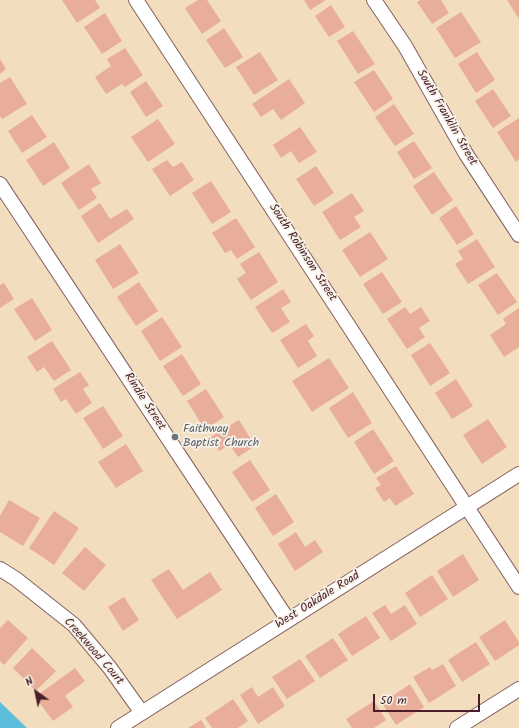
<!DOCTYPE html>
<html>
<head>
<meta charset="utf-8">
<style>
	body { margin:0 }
	#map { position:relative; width:519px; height:728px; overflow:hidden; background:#f2ddbf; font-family:Kalam,sans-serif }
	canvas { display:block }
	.north { position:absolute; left:16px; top:672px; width:40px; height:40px; -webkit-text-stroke:3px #f7f3e8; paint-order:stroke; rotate:327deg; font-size:11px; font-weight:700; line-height:16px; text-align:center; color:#4a1f2b }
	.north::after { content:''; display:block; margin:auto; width:14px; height:18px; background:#4a1f2b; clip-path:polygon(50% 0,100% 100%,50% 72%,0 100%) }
	.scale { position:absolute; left:373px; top:694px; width:107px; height:18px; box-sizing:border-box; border:2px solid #4a1f2b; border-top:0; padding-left:5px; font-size:12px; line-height:14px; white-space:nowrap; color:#4a1f2b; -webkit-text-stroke:3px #f7f3e8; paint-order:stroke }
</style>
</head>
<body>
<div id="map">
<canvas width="519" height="728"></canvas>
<div class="north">N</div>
<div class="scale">50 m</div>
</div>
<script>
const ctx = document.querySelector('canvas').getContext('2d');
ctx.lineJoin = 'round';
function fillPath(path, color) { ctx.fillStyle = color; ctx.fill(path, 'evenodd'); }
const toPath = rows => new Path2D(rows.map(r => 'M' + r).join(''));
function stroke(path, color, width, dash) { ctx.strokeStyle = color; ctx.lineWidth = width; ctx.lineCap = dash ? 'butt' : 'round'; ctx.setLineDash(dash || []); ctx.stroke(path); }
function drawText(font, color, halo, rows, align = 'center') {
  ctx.font = font + ' Kalam,sans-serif'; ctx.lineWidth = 3.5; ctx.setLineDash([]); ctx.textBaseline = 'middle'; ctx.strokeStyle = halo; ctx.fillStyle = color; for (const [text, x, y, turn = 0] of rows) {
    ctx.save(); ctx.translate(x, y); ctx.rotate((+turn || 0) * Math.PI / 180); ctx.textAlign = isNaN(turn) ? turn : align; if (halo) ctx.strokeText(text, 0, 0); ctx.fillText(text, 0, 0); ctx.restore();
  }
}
fillPath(toPath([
	[0,702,27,728,0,728]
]), '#5cbeda');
fillPath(toPath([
	[62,0,95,0,100,8,77,23],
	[198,0,207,0,221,21,202,34,185,8],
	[304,0,326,0,310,10],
	[420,0,441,0,449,13,432,24,417,2],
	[507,0,519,0,519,19],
	[331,5,345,27,329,37,315,16],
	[461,12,481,42,455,58,436,28],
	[105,13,122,41,102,54,84,27],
	[224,28,243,57,225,68,206,40],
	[353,31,375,64,358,74,337,41],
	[125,48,143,75,125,87,122,84,106,94,95,77,111,66,107,59],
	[260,52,278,80,254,95,236,67],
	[477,52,495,80,476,93,458,64],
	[0,59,6,69,0,74],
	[374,70,393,99,374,112,354,82],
	[10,77,27,104,2,119,0,116,0,83],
	[289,79,305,103,281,120,273,109,261,117,252,104],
	[146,81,163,106,146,117,130,92],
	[493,89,511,116,493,128,475,101],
	[394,104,414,134,395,146,375,117],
	[32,115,47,137,22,153,8,131],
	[519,118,519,159,516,162,497,132],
	[158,119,175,144,148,162,131,137],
	[300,127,317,152,299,163,291,151,281,158,273,145],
	[414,141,432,168,414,179,397,152],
	[54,142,70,168,43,186,26,160],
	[167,160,173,167,182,162,194,180,170,196,152,169],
	[89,164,101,183,91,189,97,198,79,210,61,183],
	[316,166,334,193,314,206,296,179],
	[434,172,453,200,432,215,413,186],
	[211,181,231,212,212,224,192,193],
	[352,193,364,211,354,217,361,227,340,240,322,212],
	[100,203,110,219,127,209,134,219,98,243,81,216],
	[456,206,474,234,457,245,439,218],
	[236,218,255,247,237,259,231,250,225,253,212,233],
	[370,232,388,259,360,277,342,250],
	[477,239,495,267,468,284,455,264,463,259,458,251],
	[120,244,139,273,113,289,95,260],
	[259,252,278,282,251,300,237,279,246,273,240,264],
	[382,272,402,302,383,314,363,284],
	[497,273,517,302,498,315,478,285],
	[139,282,158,311,136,326,117,297],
	[4,283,14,299,0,308,0,285],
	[283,289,291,302,281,308,290,322,272,333,255,307],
	[32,298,52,330,35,341,14,309],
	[405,307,410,314,421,307,430,321,419,328,425,337,407,349,387,319],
	[519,308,519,347,504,357,490,335,506,324,503,319],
	[162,317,182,347,160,361,141,331],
	[306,324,314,336,308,341,317,356,298,368,280,340],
	[52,341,71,370,54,381,44,367,37,372,27,357],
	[430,343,450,373,430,386,411,355],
	[182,354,201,384,183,396,163,366],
	[329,358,349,388,312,412,292,381],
	[80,372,89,385,83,389,92,403,76,414,66,399,61,402,53,389],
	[456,379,473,406,452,419,435,393],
	[206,389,224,417,205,430,187,401],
	[353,392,372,423,348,438,329,408],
	[103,406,123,436,103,449,83,418],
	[488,419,507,447,482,464,463,435],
	[239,420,255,446,238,457,230,445,219,451,210,437],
	[373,429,394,461,374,474,354,442],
	[126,444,143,471,116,488,98,462],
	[250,460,270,490,252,502,232,472],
	[396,466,414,494,395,506,390,498,384,502,375,488,381,485,376,478],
	[276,494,294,522,273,536,255,508],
	[9,500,40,518,23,546,0,532,0,516],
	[54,511,79,528,54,565,29,548],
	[296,532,305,547,315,540,323,552,295,571,278,544],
	[85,547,106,565,84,591,62,573],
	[463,554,479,580,453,597,437,571],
	[169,569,183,590,210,572,222,590,177,619,151,580],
	[432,575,448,599,420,617,405,593],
	[124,597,139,620,123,631,108,607],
	[385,605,391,614,405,605,417,624,391,641,372,613],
	[366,616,380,638,352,656,338,634],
	[8,620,28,638,4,665,0,661,0,628],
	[505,620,519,642,519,645,495,661,479,637],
	[333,638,348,660,320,678,305,656],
	[476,642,490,664,462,682,448,660],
	[32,648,56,671,36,691,13,668],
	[300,659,315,681,287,699,272,677],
	[443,664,456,686,429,703,413,677,430,667,432,670],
	[75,668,85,681,65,696,73,707,53,721,35,697],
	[410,684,424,707,396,725,382,703],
	[252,687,258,697,273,687,285,706,258,724,240,695],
	[233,699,248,721,238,728,212,728,205,718],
	[374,701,386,720,374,728,352,728,346,719],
	[201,720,206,728,188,728]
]), '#e9ae9a');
const minor = toPath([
	[136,0,519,587],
	[374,0,405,46,466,154,519,235],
	[0,184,288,620],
	[0,569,16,579,74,625,110,668,142,713],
	[118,728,519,474],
	[457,728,519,689]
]);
stroke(minor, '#85625f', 16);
stroke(minor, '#fff', 14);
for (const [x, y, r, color] of [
	[175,437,4,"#6b7280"]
]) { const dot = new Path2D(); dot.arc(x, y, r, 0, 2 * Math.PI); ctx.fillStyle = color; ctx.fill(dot); stroke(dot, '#f7f3e8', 1.5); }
drawText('12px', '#4a1f2b', '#f7f3e8', [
	["South Franklin Street",446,118,60],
	["South Robinson Street",302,253,57],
	["Rindie Street",144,402,57],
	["West Oakdale Road",318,601,-32],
	["Creekwood Court",93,652,49]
]);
drawText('12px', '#5b616d', '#f7f3e8', [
	["Faithway",183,430],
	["Baptist Church",183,444]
], 'left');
</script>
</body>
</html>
